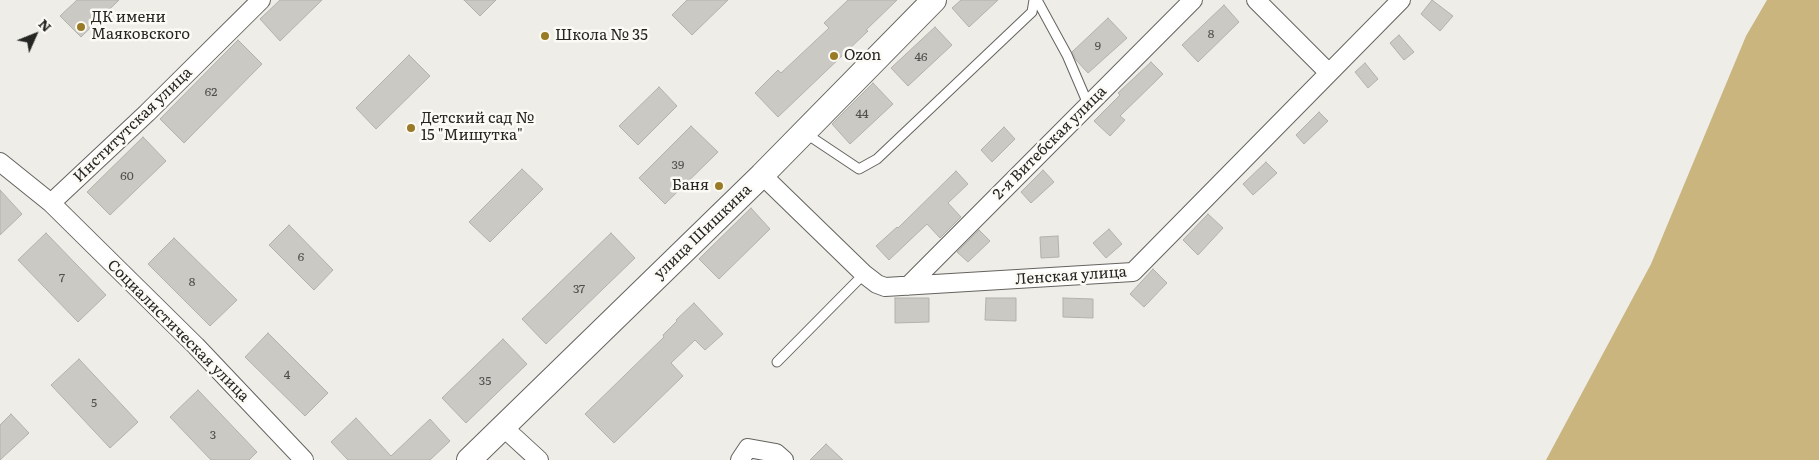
<!DOCTYPE html>
<html>
<head>
<meta charset="utf-8">
<style>
	body { margin:0 }
	#map { position:relative; width:1819px; height:460px; overflow:hidden; background:#efede8; font-family:Literata,serif }
	canvas { display:block }
	.north { position:absolute; left:10px; top:10px; width:50px; height:50px; -webkit-text-stroke:4px #fcfaf5; paint-order:stroke; rotate:46deg; font-size:14px; font-weight:700; line-height:20px; text-align:center; color:#252523 }
	.north::after { content:''; display:block; margin:auto; width:18px; height:22px; background:#252523; clip-path:polygon(50% 0,100% 100%,50% 72%,0 100%) }
</style>
</head>
<body>
<div id="map">
<canvas width="1819" height="460"></canvas>
<div class="north">N</div>
</div>
<script>
const ctx = document.querySelector('canvas').getContext('2d');
ctx.lineJoin = 'round';
function fillPath(path, color) { ctx.fillStyle = color; ctx.fill(path, 'evenodd'); }
const toPath = rows => new Path2D(rows.map(r => 'M' + r).join(''));
function stroke(path, color, width, dash) { ctx.strokeStyle = color; ctx.lineWidth = width; ctx.lineCap = dash ? 'butt' : 'round'; ctx.setLineDash(dash || []); ctx.stroke(path); }
function drawText(font, color, halo, rows, align = 'center') {
  ctx.font = font + ' Literata,serif'; ctx.lineWidth = 5; ctx.setLineDash([]); ctx.textBaseline = 'middle'; ctx.strokeStyle = halo; ctx.fillStyle = color; for (const [text, x, y, turn = 0] of rows) {
    ctx.save(); ctx.translate(x, y); ctx.rotate((+turn || 0) * Math.PI / 180); ctx.textAlign = isNaN(turn) ? turn : align; if (halo) ctx.strokeText(text, 0, 0); ctx.fillText(text, 0, 0); ctx.restore();
  }
}
fillPath(toPath([
	[1767,0,1819,0,1819,460,1546,460,1651,264,1746,36]
]), '#cab57e');
const building = toPath([
	[77,0,119,0,81,37,60,16,77,0],
	[280,0,322,0,280,41,260,19,280,0],
	[464,0,496,0,480,16,464,0],
	[687,0,728,0,692,35,672,15,687,0],
	[848,0,897,0,866,30,868,31,778,117,755,93,778,70,781,73,829,28,824,23,848,0],
	[961,0,998,0,969,27,952,8,961,0],
	[1432,0,1453,16,1440,31,1421,14,1432,0],
	[1224,5,1239,22,1198,62,1182,45,1224,5],
	[1108,18,1127,38,1088,73,1076,60,1072,52,1108,18],
	[935,27,952,45,908,86,891,68,935,27],
	[1399,35,1414,52,1404,60,1390,43,1399,35],
	[238,40,262,64,184,143,160,119,238,40],
	[409,55,430,76,376,129,356,108,409,55],
	[1151,62,1163,74,1120,116,1125,120,1110,136,1094,121,1120,95,1118,93,1151,62],
	[1365,63,1378,79,1368,88,1355,72,1365,63],
	[873,83,893,104,850,144,832,124,873,83],
	[659,87,677,106,638,145,619,126,659,87],
	[1319,112,1328,121,1304,144,1296,135,1319,112],
	[691,126,718,152,665,204,639,178,691,126],
	[1004,127,1015,139,992,162,981,150,1004,127],
	[143,137,166,161,110,215,87,192,143,137],
	[1266,162,1277,173,1253,195,1243,184,1266,162],
	[522,169,543,189,490,242,469,222,522,169],
	[1043,170,1054,182,1031,203,1021,192,1043,170],
	[956,171,968,184,948,203,961,217,940,238,927,224,889,260,876,246,897,227,898,228,956,171],
	[0,190,22,214,0,235,0,190],
	[751,208,770,229,719,279,699,259,751,208],
	[1208,214,1223,228,1198,255,1183,240,1208,214],
	[289,225,333,270,314,290,269,245,289,225],
	[1109,229,1122,244,1106,258,1093,243,1109,229],
	[979,230,990,241,968,262,957,252,979,230],
	[46,233,106,295,78,322,18,260,46,233],
	[611,233,635,258,546,344,522,319,611,233],
	[1058,236,1059,257,1041,258,1040,237,1058,236],
	[174,238,237,300,210,326,148,264,174,238],
	[1153,269,1167,283,1144,307,1130,294,1153,269],
	[895,298,929,298,929,322,895,323,895,298],
	[986,298,1016,298,1016,321,985,320,986,298],
	[1063,298,1093,299,1093,318,1063,317,1063,298],
	[694,303,723,334,705,350,695,340,671,363,683,376,614,443,585,414,664,337,663,335,677,321,676,320,694,303],
	[268,333,328,393,305,416,245,357,268,333],
	[503,339,527,364,466,423,442,398,503,339],
	[79,359,138,422,110,448,51,385,79,359],
	[198,390,257,452,249,460,211,460,170,417,198,390],
	[11,414,29,433,0,460,0,425,11,414],
	[356,418,391,456,430,419,450,441,430,460,348,460,331,442,356,418],
	[826,444,843,460,810,460,826,444]
]);
fillPath(building, '#cbc9c4');
stroke(building, '#b2b1ac', 1);
const lane = toPath([
	[1037,0,1067,55,1088,104],
	[805,133,859,169,877,159,1032,12,1034,0],
	[777,362,864,274]
]);
const street = toPath([
	[1256,0,1328,72],
	[0,162,51,203,196,346,304,460],
	[762,175,864,274,877,284,885,287,1133,272,1401,0],
	[51,203,147,113,261,0],
	[908,286,1193,0],
	[503,427,539,460],
	[740,460,748,448,776,453,784,460]
]);
const secondary = toPath([
	[469,460,762,175,934,0]
]);
stroke(lane, '#65635f', 11);
stroke(street, '#65635f', 20);
stroke(secondary, '#65635f', 26);
stroke(lane, '#fff', 9);
stroke(street, '#fff', 18);
stroke(secondary, '#fff', 24);
for (const [x, y, r, color] of [
	[81,27,5,"#987b24"],
	[545,36,5,"#987b24"],
	[834,56,5,"#987b24"],
	[411,128,5,"#987b24"],
	[719,186,5,"#987b24"]
]) { const dot = new Path2D(); dot.arc(x, y, r, 0, 2 * Math.PI); ctx.fillStyle = color; ctx.fill(dot); stroke(dot, '#fcfaf5', 2); }
drawText('12px', '#4e4e4b', null, [
	["8",1211,34],
	["9",1098,46],
	["46",921,57],
	["62",211,92],
	["44",862,114],
	["39",678,165],
	["60",127,176],
	["6",301,257],
	["7",62,278],
	["8",192,282],
	["37",579,289],
	["4",287,375],
	["35",485,381],
	["5",94,403],
	["3",213,435]
]);
drawText('15px', '#252523', '#fcfaf5', [
	["ДК имени",91,18],
	["Маяковского",91,35],
	["Школа № 35",555,36],
	["Ozon",844,56],
	["Детский сад №",421,119],
	["15 \"Мишутка\"",421,136],
	["Баня",709,186,"right"]
], 'left');
drawText('15px', '#252523', '#fcfaf5', [
	["Институтская улица",133,125,-44],
	["2-я Витебская улица",1050,143,-45],
	["улица Шишкина",703,232,-44],
	["Ленская улица",1071,276,-4],
	["Социалистическая улица",178,331,45]
]);
</script>
</body>
</html>
